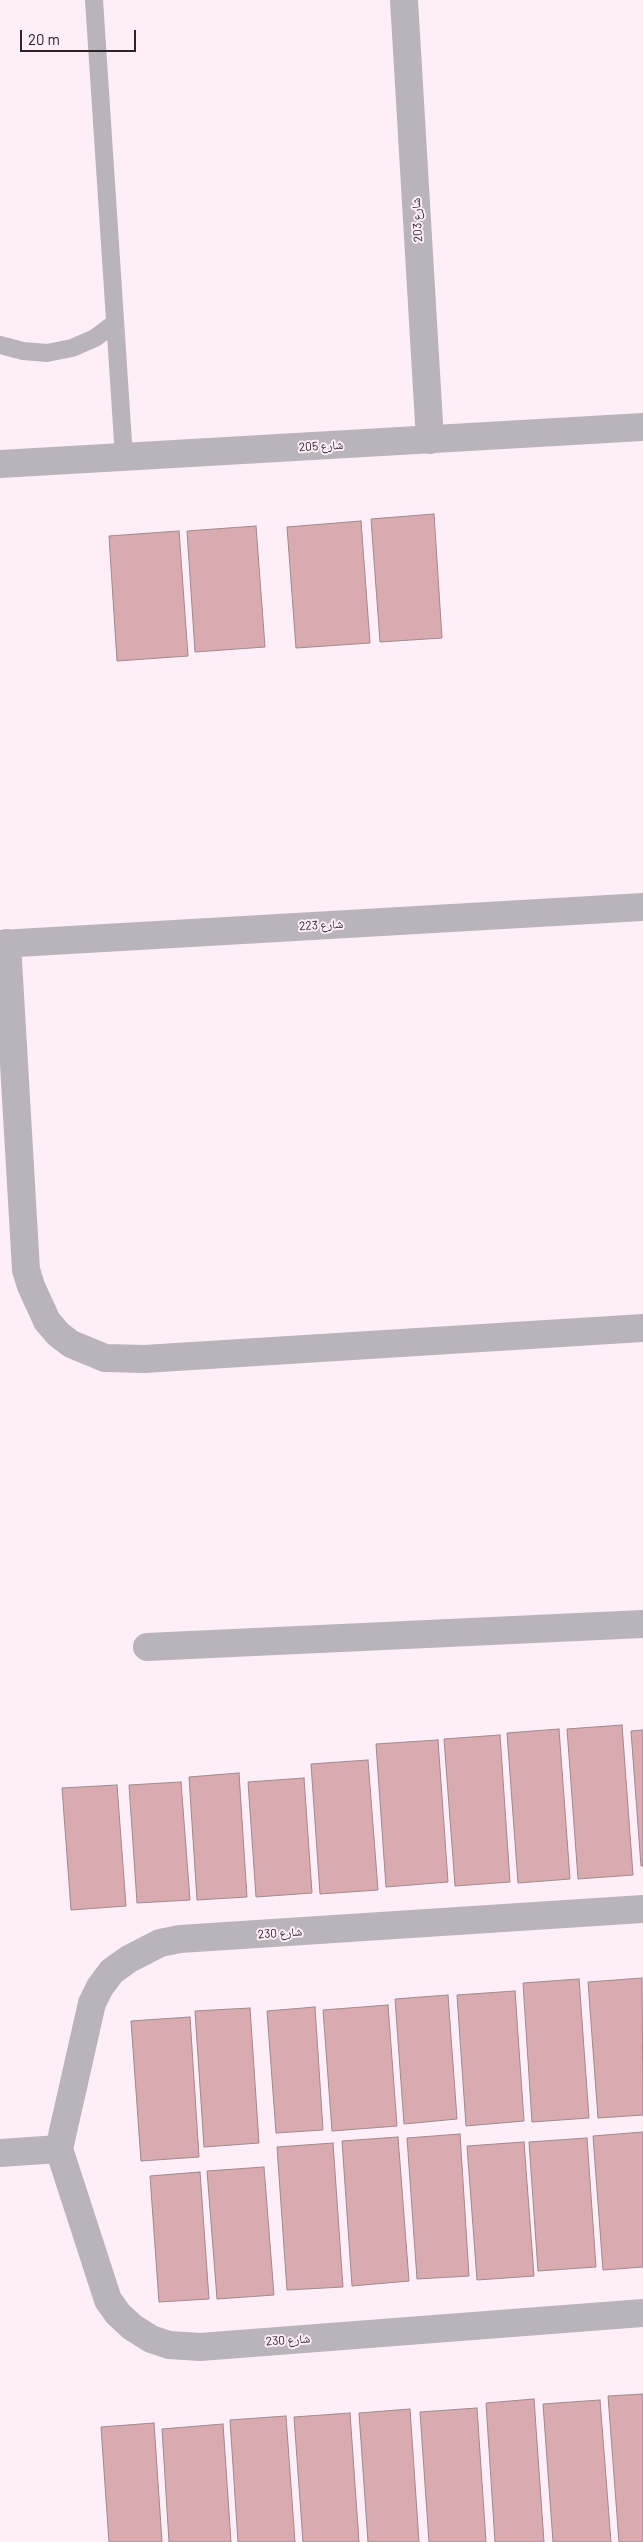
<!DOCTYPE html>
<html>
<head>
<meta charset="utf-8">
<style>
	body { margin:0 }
	#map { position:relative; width:643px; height:2542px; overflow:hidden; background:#feeef7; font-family:Barlow,sans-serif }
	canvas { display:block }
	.scale { position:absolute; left:20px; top:30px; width:116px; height:22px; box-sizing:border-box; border:2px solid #2b2428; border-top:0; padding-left:6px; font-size:15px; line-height:18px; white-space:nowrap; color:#2b2428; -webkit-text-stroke:4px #feeef7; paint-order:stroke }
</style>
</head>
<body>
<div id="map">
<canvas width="643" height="2542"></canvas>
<div class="scale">20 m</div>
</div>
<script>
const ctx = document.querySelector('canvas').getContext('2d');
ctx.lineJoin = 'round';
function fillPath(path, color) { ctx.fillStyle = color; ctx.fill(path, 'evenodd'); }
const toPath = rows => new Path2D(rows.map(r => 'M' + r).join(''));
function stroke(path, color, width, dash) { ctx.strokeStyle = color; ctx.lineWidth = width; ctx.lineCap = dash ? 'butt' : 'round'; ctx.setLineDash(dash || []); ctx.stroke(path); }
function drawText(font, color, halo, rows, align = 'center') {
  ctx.font = font + ' Barlow,"Noto Naskh Arabic",sans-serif'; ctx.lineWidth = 4; ctx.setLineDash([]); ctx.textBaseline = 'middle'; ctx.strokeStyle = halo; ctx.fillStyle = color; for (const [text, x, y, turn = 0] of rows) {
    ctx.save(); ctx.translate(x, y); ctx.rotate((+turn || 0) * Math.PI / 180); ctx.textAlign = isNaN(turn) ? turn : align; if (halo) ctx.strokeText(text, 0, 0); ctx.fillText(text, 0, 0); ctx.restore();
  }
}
const building = toPath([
	[434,514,442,638,380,642,371,519,434,514],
	[361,521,370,643,296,648,287,527,361,521],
	[256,526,265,647,195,652,187,531,256,526],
	[179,531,188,656,117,661,109,536,179,531],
	[622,1725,633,1875,578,1879,567,1729,622,1725],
	[559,1729,570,1879,518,1883,507,1733,559,1729],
	[643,1730,643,1866,641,1866,631,1731,643,1730],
	[500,1735,510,1882,455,1886,444,1739,500,1735],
	[438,1740,448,1882,386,1887,376,1744,438,1740],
	[368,1760,378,1890,320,1894,311,1764,368,1760],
	[239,1773,247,1897,197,1900,189,1777,239,1773],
	[304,1778,312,1893,256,1897,248,1782,304,1778],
	[181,1782,190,1900,137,1903,129,1785,181,1782],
	[117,1785,126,1906,71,1910,62,1788,117,1785],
	[642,1978,643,2115,598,2118,588,1982,642,1978],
	[579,1979,589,2118,532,2122,523,1983,579,1979],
	[515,1991,524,2121,466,2126,457,1995,515,1991],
	[448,1995,457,2119,404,2124,395,1999,448,1995],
	[388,2005,397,2126,332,2131,323,2010,388,2005],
	[315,2007,323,2130,276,2133,267,2011,315,2007],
	[250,2008,259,2143,204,2147,195,2011,250,2008],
	[190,2017,199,2157,141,2161,131,2021,190,2017],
	[643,2132,643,2267,603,2270,593,2136,643,2132],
	[460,2134,469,2276,417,2279,407,2138,460,2134],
	[398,2137,409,2281,352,2286,342,2141,398,2137],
	[587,2138,596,2267,538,2271,529,2142,587,2138],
	[524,2142,534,2276,477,2280,467,2146,524,2142],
	[333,2143,343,2287,287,2290,277,2147,333,2143],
	[264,2167,274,2295,217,2299,207,2171,264,2167],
	[200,2172,209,2299,159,2302,150,2176,200,2172],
	[643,2394,643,2542,619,2542,608,2396,643,2394],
	[534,2399,544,2542,495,2542,486,2403,534,2399],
	[600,2400,611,2542,553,2542,543,2404,600,2400],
	[477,2408,486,2542,429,2542,420,2412,477,2408],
	[410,2409,419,2542,368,2542,359,2413,410,2409],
	[350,2413,359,2542,303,2542,294,2417,350,2413],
	[286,2416,295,2542,238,2542,230,2420,286,2416],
	[154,2423,162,2542,109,2542,101,2427,154,2423],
	[223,2424,231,2542,169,2542,162,2429,223,2424]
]);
fillPath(building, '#daaab1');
stroke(building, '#9f898c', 1);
stroke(toPath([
	[94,0,124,457],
	[0,345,23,351,47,353,72,348,95,338,115,323]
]), '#b9b4bb', 18);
stroke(toPath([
	[404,0,430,440],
	[0,464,643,427],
	[7,943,26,1270,31,1286,47,1321,58,1334,71,1344,105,1358,144,1359,643,1328],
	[0,944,643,907],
	[147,1647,643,1624],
	[643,1909,180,1939,160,1943,129,1959,112,1971,100,1987,92,2003,59,2149,108,2300,118,2314,132,2327,151,2339,169,2345,200,2347,643,2313],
	[0,2153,59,2149]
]), '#b9b4bb', 28);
drawText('12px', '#2b2428', '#feeef7', [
	["شارع 203",417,220,-93],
	["شارع 205",321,446,-3],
	["شارع 223",321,925,-3],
	["شارع 230",280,1933,-4],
	["شارع 230",288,2340,-4]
]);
</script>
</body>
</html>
